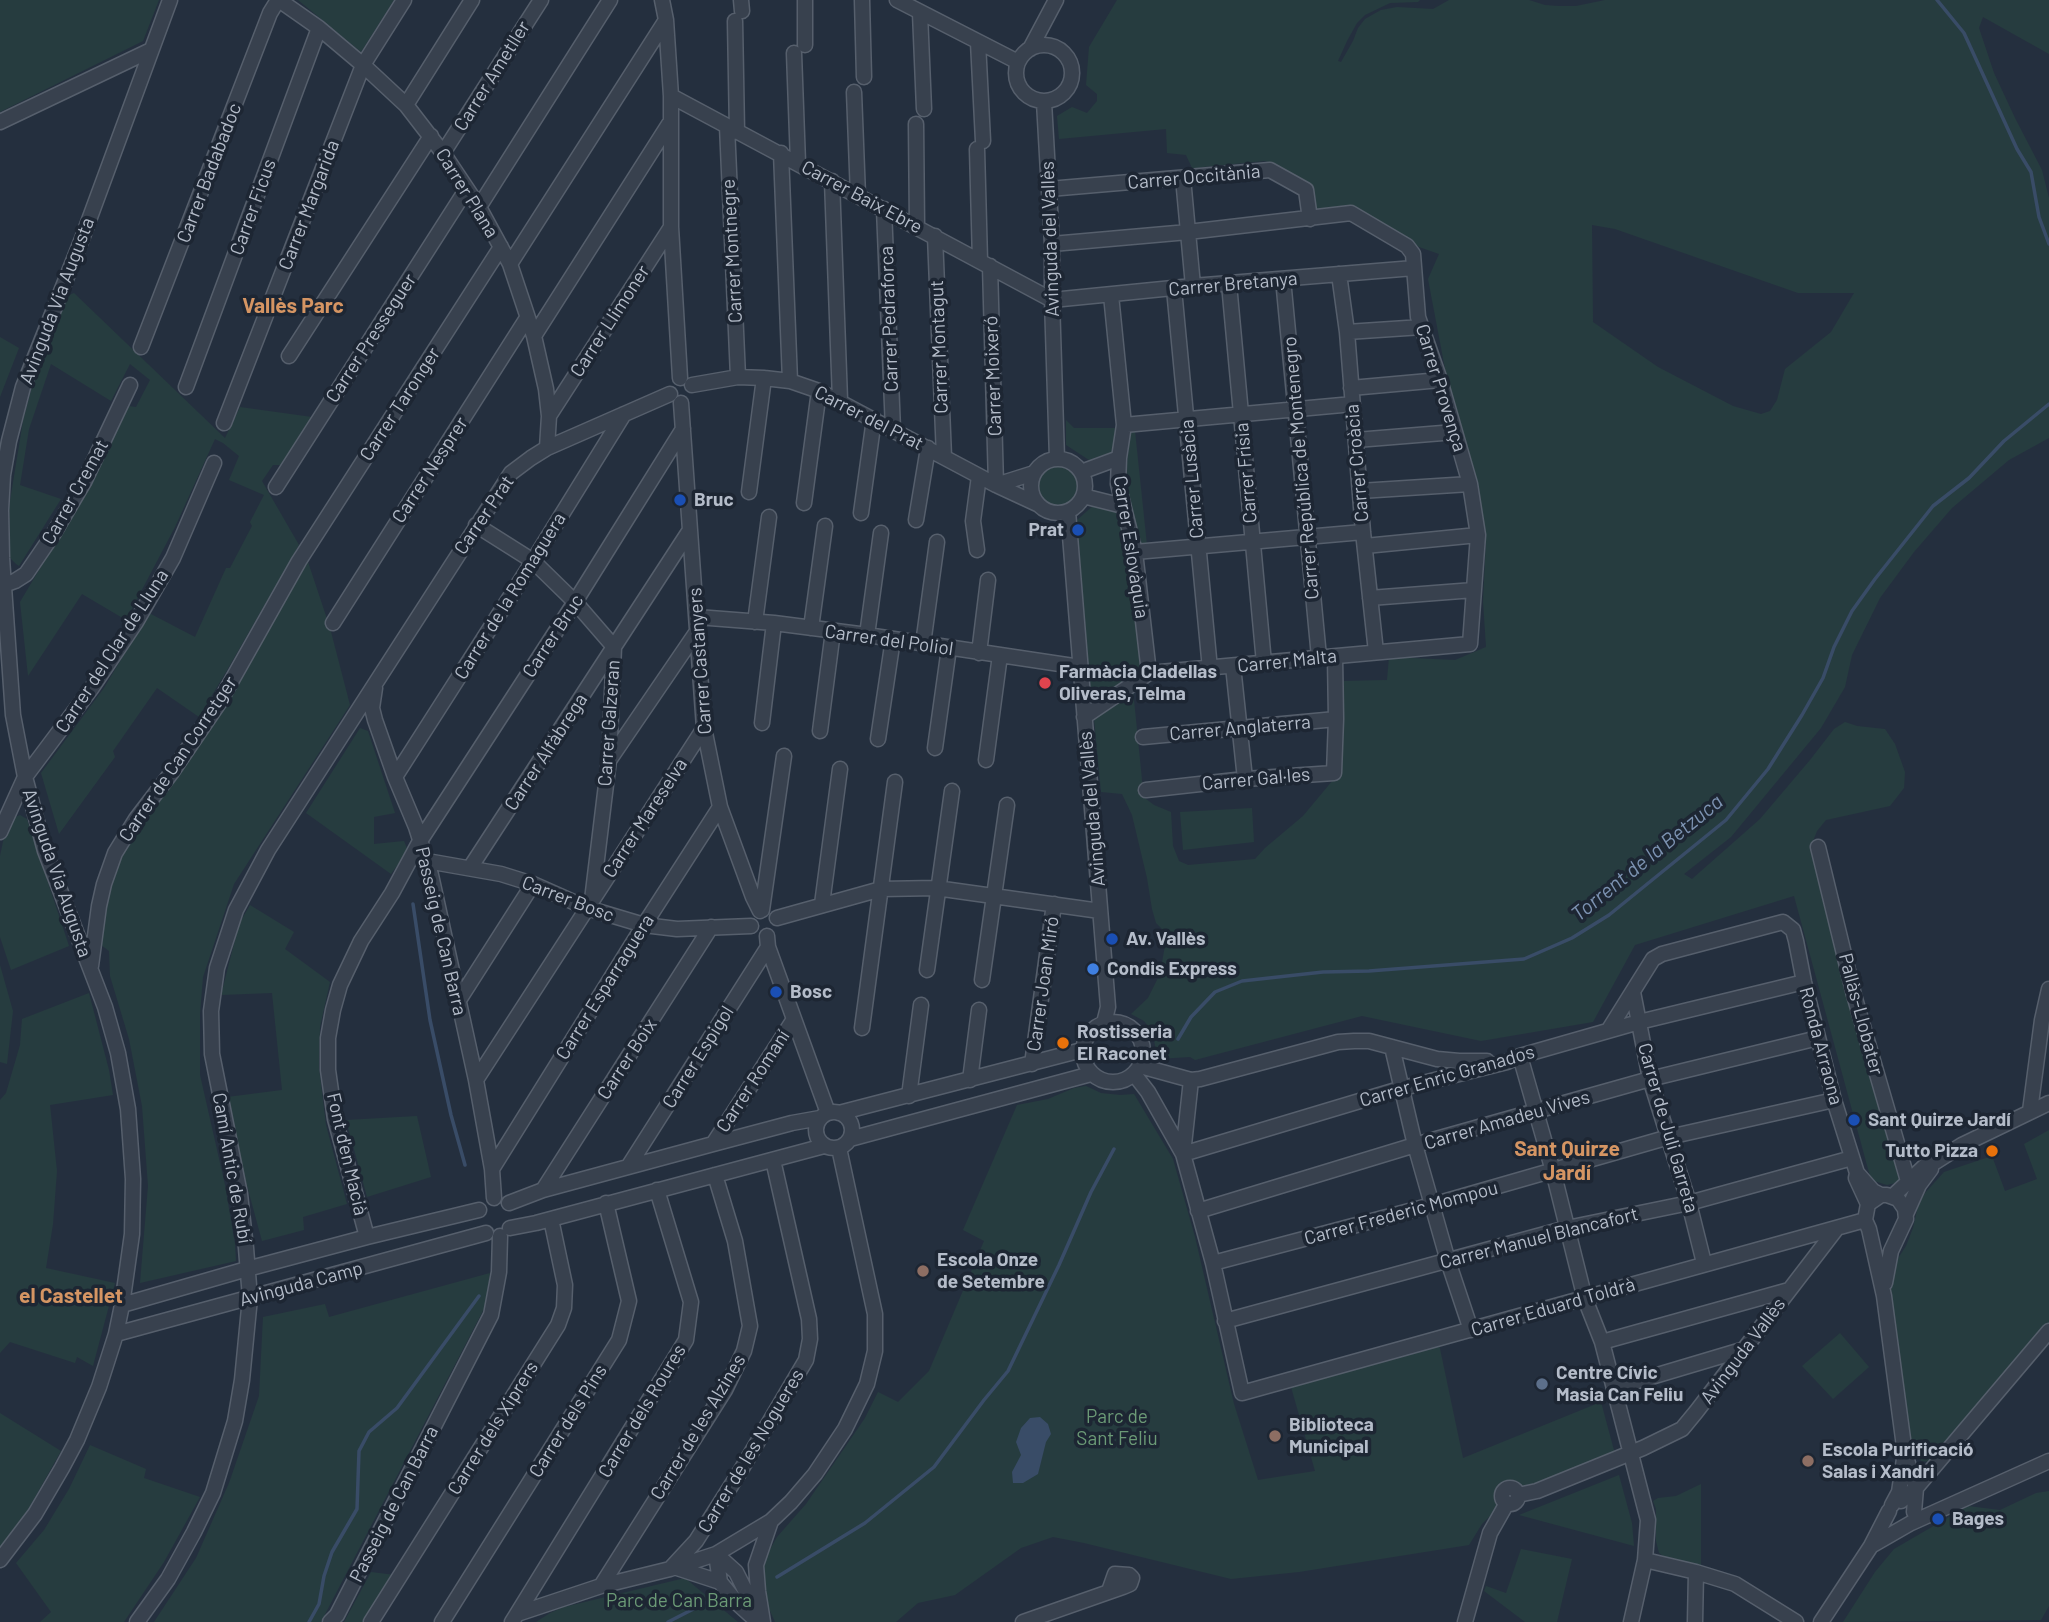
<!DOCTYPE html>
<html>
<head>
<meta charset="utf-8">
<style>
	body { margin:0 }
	canvas { display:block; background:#242f3e }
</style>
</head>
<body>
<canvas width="2049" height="1622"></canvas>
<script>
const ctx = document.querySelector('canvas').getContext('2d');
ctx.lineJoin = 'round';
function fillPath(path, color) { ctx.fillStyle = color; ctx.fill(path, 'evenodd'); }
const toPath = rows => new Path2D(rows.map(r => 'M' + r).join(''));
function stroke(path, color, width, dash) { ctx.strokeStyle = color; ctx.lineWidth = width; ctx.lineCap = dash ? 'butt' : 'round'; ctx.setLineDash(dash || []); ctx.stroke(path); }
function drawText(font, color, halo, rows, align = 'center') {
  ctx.font = font + ' Barlow,sans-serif'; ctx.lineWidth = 7; ctx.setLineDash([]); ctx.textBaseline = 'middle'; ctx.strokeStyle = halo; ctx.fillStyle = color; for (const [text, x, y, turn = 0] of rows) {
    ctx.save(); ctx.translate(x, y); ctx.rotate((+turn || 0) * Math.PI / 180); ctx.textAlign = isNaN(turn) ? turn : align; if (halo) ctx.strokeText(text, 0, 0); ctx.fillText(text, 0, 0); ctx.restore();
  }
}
fillPath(toPath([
	[0,0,159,0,143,41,0,112],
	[298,0,394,0,361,52],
	[1117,0,1420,0,1418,2,1390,3,1365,15,1357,23,1347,41,1338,61,1341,62,1353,41,1358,28,1365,19,1372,15,1381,10,1397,7,1433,9,1449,0,1529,0,1545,5,1558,6,1576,6,1605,0,2049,0,2049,54,1983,17,1979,28,1994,73,2015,118,2042,170,2049,198,2049,438,2009,460,1952,508,1914,552,1880,598,1852,655,1845,687,1821,728,1731,837,1684,874,1692,879,1760,819,1810,760,1834,729,1845,722,1857,726,1885,729,1895,744,1905,772,1904,788,1890,806,1826,820,1817,831,1811,846,1812,855,1903,1174,1899,1182,1887,1185,1871,1180,1794,896,1635,945,1593,1022,1481,1041,1362,1016,1195,1060,1190,1057,1158,1059,1152,1031,1144,1021,1131,1014,1148,998,1160,974,1167,934,1156,923,1152,909,1147,878,1132,815,1122,794,1101,792,1094,719,1133,690,1143,790,1146,799,1154,805,1171,812,1173,846,1179,861,1188,865,1255,859,1265,848,1303,816,1338,774,1341,681,1387,680,1389,657,1455,660,1486,647,1483,601,1486,539,1467,450,1446,374,1428,279,1439,254,1419,247,1355,209,1313,213,1311,185,1265,161,1203,167,1193,170,1186,155,1167,153,1166,129,1059,139,1057,116,1072,107,1087,113,1097,101,1097,94,1086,85,1089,47],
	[1592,225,1615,229,1798,293,1854,293,1831,332,1785,369,1777,400,1770,411,1761,414,1733,406,1658,367,1593,322],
	[74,293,225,438,240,407,312,417,281,465,273,465,262,481,299,545,226,672,199,717,157,688,113,751,115,757,59,834,41,773,104,688,149,613,195,637,226,568,230,568,252,526,250,522,264,495,229,480,239,456,223,443,215,439,175,527,126,620,82,594,28,676,20,602,93,479,128,406,136,407,150,380,130,364,111,401,51,364,29,429,20,485,61,499,19,566,16,564,10,558,9,507,23,421,36,371,69,295],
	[0,337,19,348,0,397],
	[1066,420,1074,428,1116,428,1112,452,1089,460,1066,445],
	[1135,431,1147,545,1139,545,1125,483,1130,432],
	'1035 487a23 23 0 1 1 46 0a23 23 0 1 1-46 0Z',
	[1095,504,1118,510,1130,556,1142,671,1090,704,1077,520],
	[308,562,330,628,350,705,234,884,203,977,200,1014,200,1075,225,1185,235,1244,236,1261,140,1283,148,1186,142,1106,129,1039,110,976,109,951,101,945,106,904,117,866,127,847,231,694],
	[360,728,368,731,395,813,374,817,374,844,404,841,408,851,391,874,306,813],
	[1252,808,1254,842,1183,850,1180,812],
	[20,815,27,819,69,946,11,970,0,937,0,856,4,837,13,818],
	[250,905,294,932,285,949,330,982,320,1027,319,1067,326,1125,347,1204,303,1217,304,1230,262,1241,243,1171,227,1097,282,1090,272,993,221,995,239,924],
	[0,965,13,1011,7,1064,0,1062],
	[89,993,109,1070,113,1095,50,1105,57,1171,53,1224,46,1268,115,1283,93,1366,77,1357,75,1363,10,1342,0,1353,0,1100,6,1093,20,1045,22,1019],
	[1086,1086,1101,1093,1120,1095,1134,1094,1173,1159,1195,1237,1234,1404,1258,1480,1315,1471,1291,1387,1439,1344,1463,1458,1601,1402,1615,1454,1521,1491,1500,1506,1482,1524,1469,1545,1299,1572,1231,1579,1084,1543,1053,1537,1021,1548,955,1595,918,1603,896,1622,775,1622,766,1602,762,1570,768,1553,777,1537,806,1504,865,1418,878,1392,898,1402,929,1371,984,1241,963,1230,1017,1105,1048,1099,1074,1088],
	[417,1116,431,1177,367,1197,346,1120],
	[2049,1130,2049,1326,1938,1453,1929,1462,1921,1461,1915,1454,1910,1438,1890,1288,1893,1266,1906,1246,1913,1228,1918,1206,1925,1193,1944,1172,1992,1156,2005,1191,2037,1179,2024,1144],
	[490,1273,486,1305,321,1622,154,1622,196,1558,229,1483,259,1396,263,1317,325,1304,329,1317],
	[1840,1333,1869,1367,1833,1399,1802,1366],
	[0,1413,61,1451,29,1508,0,1548],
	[90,1445,146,1469,144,1478,200,1497,164,1562,124,1622,40,1622,51,1612,16,1563,44,1530,69,1489],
	[1619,1475,1632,1523,1634,1546,1519,1515],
	[1701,1484,1701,1567,1667,1559,1659,1553,1656,1541,1656,1509,1653,1501,1658,1498,1676,1496],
	[2049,1491,2049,1606,2041,1620,1843,1622,1875,1572,1894,1549,1968,1506,2000,1510,2036,1493],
	[1521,1549,1572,1559,1557,1622,1525,1622,1484,1591,1486,1586,1506,1593],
	[371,1572,395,1575,367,1622,344,1622],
	[685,1578,738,1622,536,1622,550,1613,564,1607]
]), '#263c3f');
fillPath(toPath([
	[1040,1417,1048,1424,1051,1434,1046,1442,1038,1474,1023,1483,1013,1483,1012,1472,1021,1455,1016,1442,1021,1428,1030,1418]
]), '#394c67');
stroke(toPath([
	[1937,0,1964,33,2017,149,2031,172,2039,217,2049,244],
	[413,904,430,1020,451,1115,465,1165],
	[1178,1039,1191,1017,1215,992,1242,981,1323,972,1369,971,1524,959,1572,938,1609,915,1726,820,1768,769,1802,715,1823,678,1834,647,1852,611,1875,579,1933,506,1969,478,2004,441,2049,404],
	[777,1577,865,1523,934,1467,984,1400,1008,1371,1059,1265,1091,1192,1114,1149],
	[309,1622,319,1604,324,1576,332,1552,357,1509,359,1451,369,1432,397,1408,479,1296],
	[668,1622,707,1602]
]), '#394c67', 3.5);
const minor = toPath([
	[279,0,319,28,363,65,406,105,443,153,479,207,510,264,534,336,546,389,549,416,547,448],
	[662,0,666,20,671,96,671,227,680,378],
	[741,0,742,11],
	[805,0,805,45],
	[862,0,864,77],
	[897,0,1018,62],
	[920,13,924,109],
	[735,21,737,132],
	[978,42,983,141],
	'1016 73a28 28 0 1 1 56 0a28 28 0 1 1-56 0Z',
	[1030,49,1056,0],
	[794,53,798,163],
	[854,92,858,196],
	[671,96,1052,300,1193,286,1414,268],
	[1044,102,1052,244,1052,300,1057,459],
	[406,105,472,0],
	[0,122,151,50],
	[916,124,917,227],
	[727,126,738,377],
	[977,149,980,261],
	[443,153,541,0],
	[781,153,790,381],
	[1183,178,1193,286],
	[832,181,840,400],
	[1049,189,1270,170,1306,190,1310,219],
	[479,207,610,0],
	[884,209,893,430],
	[935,236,944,457],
	[1052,244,1188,232,1351,213,1407,246,1413,254,1418,317,1440,380,1470,484,1478,535,1470,644,1149,673,1084,717],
	[510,264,666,20],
	[990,266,996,485],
	[1339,274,1347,332,1363,532,1376,652],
	[1283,279,1319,657],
	[1229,284,1264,663],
	[1174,289,1210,669],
	[1111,295,1124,425,1119,458,1118,484,1135,552,1149,673],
	[1347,332,1422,327],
	[534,336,669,124],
	[141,347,270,13,278,0],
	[289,356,431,136],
	[692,385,738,377,764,378,790,381,819,391,996,485,1037,504],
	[186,387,319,28],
	[1351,388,1440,380],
	[681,403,704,728,720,807,753,897,760,911],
	[549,416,671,227],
	[224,423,363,65,404,0],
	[1124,425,1353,404],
	[1356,440,1455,432],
	'1031 486a27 27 0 1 1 54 0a27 27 0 1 1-54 0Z',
	[1081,472,1119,458],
	[996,485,1034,473],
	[276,487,466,190],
	[1360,491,1470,484],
	[749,492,764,378],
	[1083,496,1123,506],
	[804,503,819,391],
	[1068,511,1108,1007,1104,1023],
	[861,513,874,419],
	[916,520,928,448],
	[476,525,533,561,575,602,614,647,609,760,592,900],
	[1365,546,1478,535],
	[977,550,973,521,979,476],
	[1135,552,1363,532],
	[4,585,15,581,26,574,54,533,84,482,130,385],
	[1370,598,1474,590],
	[697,617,774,623,867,635,1080,667],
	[755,622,769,517],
	[333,623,527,318],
	[811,628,825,526],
	[867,635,881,533],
	[923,644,937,542],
	[979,653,988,580],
	[1233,666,1245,779],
	[375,688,372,708,375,720,395,777,416,827,431,875,476,1080,492,1169,494,1198],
	[762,723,774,623],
	[820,731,833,631],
	[1143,737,1336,719],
	[878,739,893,639],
	[935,748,949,648],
	[610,759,698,630],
	[986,760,1000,655],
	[395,777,533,561,624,414],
	[1146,790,1245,779,1334,773,1336,719,1335,657],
	[0,832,25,777,91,689,136,622,173,558,214,463],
	[1818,847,1854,995,1908,1181],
	[427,861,501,874,533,884,587,908,644,925,677,929,751,926],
	[470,868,690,530],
	[822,904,840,769],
	[762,910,784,756],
	[777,918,881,889,936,888,1100,911],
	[767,936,768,947,828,1113],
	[91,966,99,906,104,884,115,853,136,819,172,772,219,703,299,561,501,247],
	[927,970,952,791],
	[982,980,1007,805],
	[1633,992,1650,1079,1689,1203,1704,1263],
	[459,1000,533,884],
	'1083 1052a30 30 0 1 1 60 0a30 30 0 1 1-60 0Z',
	[862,1028,895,782],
	[1608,1031,1653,959,1662,954,1783,922,1793,930,1796,941,1804,982,1834,1100,1857,1173,1856,1178,1868,1204],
	[1392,1047,1415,1145,1448,1261,1471,1330],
	[1520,1056,1553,1171,1585,1299,1602,1342,1648,1520,1645,1560,1631,1622],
	[1032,1064,1054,904],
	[1140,1066,1191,1080,1200,1079,1338,1042,1354,1041,1369,1041,1437,1059,1459,1061,1487,1061],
	[1134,1074,1148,1092,1183,1154,1403,1088,1507,1062,1520,1056,1639,1022,1804,982],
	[476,1080,704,728],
	[970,1080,979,1010],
	[1191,1080,1183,1154,1213,1263,1242,1393,1865,1220],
	[909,1096,921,1005],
	[2030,1111,2042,1020,2049,989],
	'816 1130a18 18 0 1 1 36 0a18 18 0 1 1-36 0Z',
	[839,1113,1082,1050],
	[850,1139,1091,1074],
	[713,1144,794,1019],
	[628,1167,768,947],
	[492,1169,644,925,720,807],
	[1858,1174,1873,1191,1881,1195,1887,1195,1898,1199,1905,1209,1906,1219,1891,1251,1885,1283],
	[543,1190,711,927],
	[1881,1195,1868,1204,1865,1220,1869,1229,1884,1296,1905,1454,1916,1488,1914,1512],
	[1893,1196,1927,1164,1932,1164,1962,1145,2049,1103],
	[509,1203,543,1190,713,1144,792,1123,820,1118],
	[1198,1211,1415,1145,1650,1079,1818,1038],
	[1906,1214,1919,1185,1931,1169],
	[510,1228,536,1223,824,1146],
	[367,1237,335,1119,328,1070,328,1038,333,1010,340,985,361,941,392,893,420,841,575,602,683,429],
	[1213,1263,1432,1205,1669,1137,1834,1100],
	[122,1305,247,1269,367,1237,479,1210],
	[1225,1321,1567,1228,1689,1203,1852,1158],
	[116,1334,486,1233],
	[1602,1342,1789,1290],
	[1614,1388,1745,1349],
	'1502 1496a8 8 0 1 1 16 0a8 8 0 1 1-16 0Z',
	[1518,1495,1537,1491,1643,1448,1682,1429,1696,1412,1837,1228],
	[1901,1501,1916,1488,2049,1331],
	[1892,1505,1899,1492,1904,1459],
	[1871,1546,1911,1523,2049,1461],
	[716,1554,720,1582,738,1604,758,1622],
	[716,1554,736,1572,758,1616],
	[0,1560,35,1514,62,1468,77,1440,99,1387,116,1334,122,1305,132,1234,133,1179,128,1109,118,1053,105,1007,45,851,25,777,13,715,2,558,1,510,3,475,9,441,23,387,82,239,170,0],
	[1645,1560,1696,1572,1735,1584,1796,1622],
	[674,1567,720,1582],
	[671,1568,696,1541,741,1470,806,1360,810,1339,809,1319,773,1160],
	[601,1586,725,1390,744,1351,750,1326,735,1241,715,1175],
	[517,1614,686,1340,691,1302,657,1190],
	[137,1622,168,1579,194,1532,213,1493,235,1421,242,1380,250,1298,246,1248,240,1194,212,1054,211,1011,217,968,236,910,268,850,511,473,531,458,547,448,670,394],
	[330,1622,337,1615,491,1315,499,1272,500,1236],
	[371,1622,558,1325,564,1308,565,1285,551,1219],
	[442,1622,619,1340,629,1301,606,1203],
	[512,1622,517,1614,601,1586,670,1569,716,1554,771,1521,791,1502,815,1474,845,1429,867,1384,875,1351,875,1314,839,1148],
	[763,1622,758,1591,756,1565,771,1521],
	[1023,1622,1123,1587,1130,1584,1132,1578,1129,1575,1115,1574,1109,1591],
	[1465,1622,1490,1533,1507,1503],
	[1695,1622,1696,1572],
	[1821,1622,1871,1546,1889,1511]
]);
stroke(minor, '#565f6c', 17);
stroke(minor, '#38414e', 14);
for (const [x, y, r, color] of [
	[680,500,7,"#1a4fb4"],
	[1078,530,7,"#1a4fb4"],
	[1045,683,7,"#e0444e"],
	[1112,939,7,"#1a4fb4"],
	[1093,969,7,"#3f7fe0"],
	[776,992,7,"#1a4fb4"],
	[1063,1043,7,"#e8710a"],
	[1854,1120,7,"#1a4fb4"],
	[1992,1151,7,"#e8710a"],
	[923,1271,7,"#8d6e63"],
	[1542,1384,7,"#5c6f8a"],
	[1275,1436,7,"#8d6e63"],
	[1808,1461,7,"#8d6e63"],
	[1938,1519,7,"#1a4fb4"]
]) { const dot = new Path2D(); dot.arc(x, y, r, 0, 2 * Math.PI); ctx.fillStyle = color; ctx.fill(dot); stroke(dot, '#1d2633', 2.5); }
drawText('19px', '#b4bcc9', '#1d2633', [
	["Carrer Ametller",492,76,-58],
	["Carrer Badabadoc",209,173,-69],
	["Carrer Occitània",1194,177,-5],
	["Carrer Plana",467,193,58],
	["Carrer Baix Ebre",862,197,28],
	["Carrer Margarida",309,205,-69],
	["Carrer Ficus",253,207,-70],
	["Avinguda del Vallès",1050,239,-92],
	["Carrer Montnegre",732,251,-93],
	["Carrer Bretanya",1233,284,-5],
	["Avinguda Via Augusta",57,301,-69],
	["Carrer Pedraforca",889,319,-92],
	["Carrer Llimoner",610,321,-57],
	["Carrer Presseguer",371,338,-57],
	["Carrer Montagut",939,347,-92],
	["Carrer Moixeró",993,376,-92],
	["Carrer Provença",1441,388,73],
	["Carrer Taronger",400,404,-57],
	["Carrer del Prat",869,418,27],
	["Carrer Croàcia",1357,463,-95],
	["Carrer República de Montenegro",1301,468,-95],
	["Carrer Nesprer",430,470,-57],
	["Carrer Frísia",1246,473,-95],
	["Carrer Lusàcia",1192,479,-95],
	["Carrer Cremat",75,492,-61],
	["Carrer Prat",484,515,-56],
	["Carrer Eslovàquia",1131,547,81],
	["Carrer de la Romaguera",510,596,-58],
	["Carrer Bruc",553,636,-57],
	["Carrer del Poliol",889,640,8],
	["Carrer del Clar de Lluna",112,651,-57],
	["Carrer Castanyers",700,661,-94],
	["Carrer Malta",1287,661,-6],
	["Carrer Galzeran",609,723,-86],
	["Carrer Anglaterra",1240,728,-5],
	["Carrer Alfàbrega",546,752,-57],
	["Carrer de Can Corretger",178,759,-56],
	["Carrer Gal·les",1256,779,-5],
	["Avinguda del Vallès",1092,809,-95],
	["Carrer Mareselva",645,818,-57],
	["Avinguda Via Augusta",57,873,71],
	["Carrer Bosc",568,899,21],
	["Passeig de Can Barra",441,931,77],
	["Carrer Joan Miró",1043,984,-82],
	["Carrer Esparraguera",605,987,-58],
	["Pallàs-Llobater",1861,1014,75],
	["Ronda Arraona",1821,1046,75],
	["Carrer Espigol",698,1057,-58],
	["Carrer Boix",627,1059,-57],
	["Carrer Enric Granados",1447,1076,-16],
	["Carrer Romaní",753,1081,-57],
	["Carrer Amadeu Vives",1507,1120,-16],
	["Carrer de Juli Garreta",1668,1128,74],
	["Font d'en Macià",347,1154,77],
	["Camí Antic de Rubí",232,1168,80],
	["Carrer Frederic Mompou",1401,1213,-15],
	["Carrer Manuel Blancafort",1539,1238,-14],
	["Avinguda Camp",301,1284,-15],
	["Carrer Eduard Toldrà",1553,1307,-16],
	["Avinguda Vallès",1743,1351,-53],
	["Carrer dels Roures",642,1411,-59],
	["Carrer dels Pins",568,1421,-58],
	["Carrer de les Alzines",698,1427,-59],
	["Carrer dels Xiprers",493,1428,-58],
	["Carrer de les Nogueres",751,1451,-59],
	["Passeig de Can Barra",394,1504,-63]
]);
drawText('bold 19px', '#b4bcc9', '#1d2633', [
	["Bruc",694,500],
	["Prat",1064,530,"right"],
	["Farmàcia Cladellas",1059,672],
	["Oliveras, Telma",1059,694],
	["Av. Vallès",1126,939],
	["Condis Express",1107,969],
	["Bosc",790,992],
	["Rostisseria",1077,1032],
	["El Raconet",1077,1054],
	["Sant Quirze Jardí",1868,1120],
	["Tutto Pizza",1978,1151,"right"],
	["Escola Onze",937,1260],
	["de Setembre",937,1282],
	["Centre Cívic",1556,1373],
	["Masia Can Feliu",1556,1395],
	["Biblioteca",1289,1425],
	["Municipal",1289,1447],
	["Escola Purificació",1822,1450],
	["Salas i Xandri",1822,1472],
	["Bages",1952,1519]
], 'left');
drawText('19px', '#6b9a76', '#1d2633', [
	["Parc de",1117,1417],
	["Sant Feliu",1117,1439],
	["Parc de Can Barra",679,1601]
]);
drawText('bold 21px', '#d59563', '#1d2633', [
	["Vallès Parc",293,306],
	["Sant Quirze",1567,1149],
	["Jardí",1567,1173],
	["el Castellet",71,1296]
]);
drawText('italic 21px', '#7c92b1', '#1d2633', [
	["Torrent de la Betzuca",1647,858,-39]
]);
</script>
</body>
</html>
